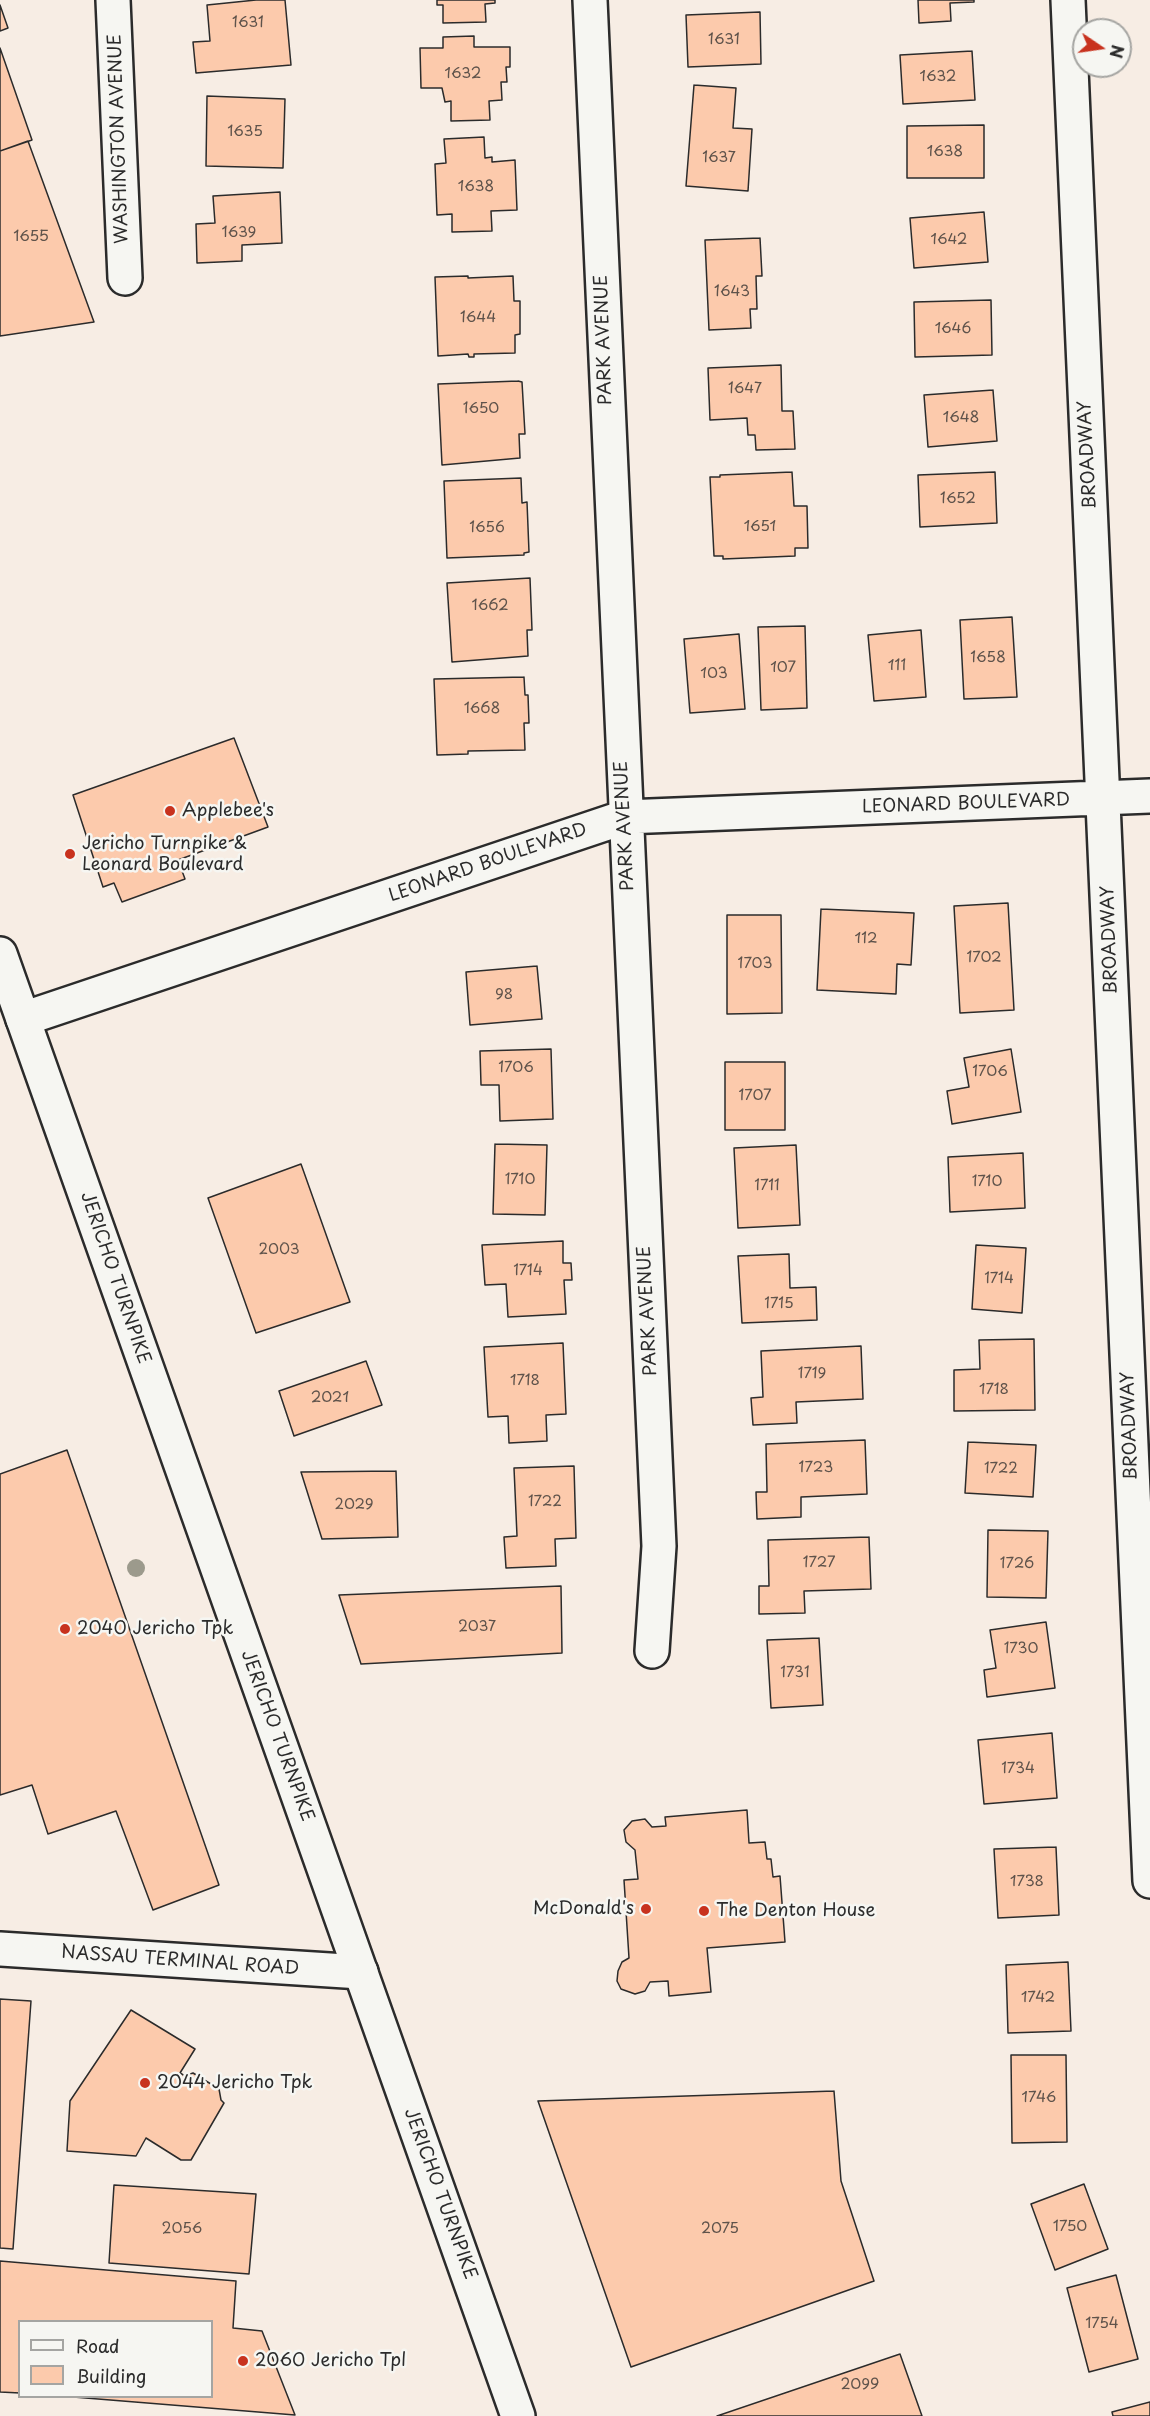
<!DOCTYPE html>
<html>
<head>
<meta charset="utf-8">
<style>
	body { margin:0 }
	#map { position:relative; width:1150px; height:2416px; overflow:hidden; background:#f7ede4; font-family:"Playpen Sans",sans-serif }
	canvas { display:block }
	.legend { position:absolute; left:18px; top:2320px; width:195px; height:78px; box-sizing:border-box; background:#f6f6f2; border:2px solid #a5a5a2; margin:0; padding:8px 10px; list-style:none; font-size:18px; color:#2b2b2b }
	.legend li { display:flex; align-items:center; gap:12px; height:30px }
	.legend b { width:30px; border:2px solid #a5a5a2 }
	.north { position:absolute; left:1072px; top:18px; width:60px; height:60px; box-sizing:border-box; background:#f6f6f2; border:2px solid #a5a5a2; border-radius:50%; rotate:103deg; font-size:16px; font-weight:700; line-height:24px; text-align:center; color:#2b2b2b }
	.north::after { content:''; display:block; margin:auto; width:21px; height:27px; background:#c8321e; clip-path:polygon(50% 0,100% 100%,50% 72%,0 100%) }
</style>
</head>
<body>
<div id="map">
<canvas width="1150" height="2416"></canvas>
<ul class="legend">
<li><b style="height:8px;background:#f6f6f2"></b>Road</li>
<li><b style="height:16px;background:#fccaac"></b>Building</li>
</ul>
<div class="north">N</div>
</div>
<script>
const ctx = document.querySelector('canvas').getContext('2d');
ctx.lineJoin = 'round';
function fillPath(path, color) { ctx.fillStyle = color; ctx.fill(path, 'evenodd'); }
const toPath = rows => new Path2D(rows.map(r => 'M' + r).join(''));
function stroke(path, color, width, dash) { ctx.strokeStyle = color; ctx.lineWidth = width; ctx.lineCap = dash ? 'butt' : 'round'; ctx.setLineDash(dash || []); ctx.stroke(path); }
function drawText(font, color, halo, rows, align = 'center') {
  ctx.font = font + ' "Playpen Sans",sans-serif'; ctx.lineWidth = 5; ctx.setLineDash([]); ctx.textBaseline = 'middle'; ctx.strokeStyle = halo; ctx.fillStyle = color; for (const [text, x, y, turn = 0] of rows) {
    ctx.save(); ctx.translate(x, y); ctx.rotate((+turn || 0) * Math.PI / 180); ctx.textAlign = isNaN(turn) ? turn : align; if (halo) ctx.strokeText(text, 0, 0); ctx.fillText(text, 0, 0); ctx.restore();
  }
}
const building = toPath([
	[256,0,285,0,291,65,196,73,193,42,210,41,207,5,256,0],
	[437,0,495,0,495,3,485,4,486,22,443,23,443,5,437,5,437,0],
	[918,0,974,0,974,2,950,3,951,21,919,23,918,0],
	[0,5,8,28,0,31,0,5],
	[760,12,761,64,688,67,686,15,760,12],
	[474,36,474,47,510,47,510,67,506,67,507,82,501,82,502,100,489,101,490,120,451,121,451,101,445,102,442,88,421,88,420,48,443,48,443,37,474,36],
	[0,48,32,140,0,151,0,48],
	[972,51,975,100,903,104,900,55,972,51],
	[694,85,736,88,733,128,752,129,748,191,686,186,694,85],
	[207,96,285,99,283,168,206,166,207,96],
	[984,125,984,178,907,178,907,126,984,125],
	[484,137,485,158,492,157,492,162,515,160,517,210,491,211,492,231,452,232,452,214,437,215,435,164,446,163,444,139,484,137],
	[28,141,94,322,0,336,0,151,28,141],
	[280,192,282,243,242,245,242,261,197,263,196,224,215,223,213,196,280,192],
	[984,212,988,262,914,268,910,218,984,212],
	[760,238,762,276,756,276,757,309,750,309,751,328,709,330,705,240,760,238],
	[468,276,468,278,513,276,514,301,520,301,520,334,515,335,515,353,474,354,474,357,469,357,468,354,438,356,435,277,468,276],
	[991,300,992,355,915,357,914,302,991,300],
	[781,365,782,411,793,411,795,449,756,450,755,435,748,435,747,418,710,420,708,368,781,365],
	[518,381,522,382,525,434,519,434,520,458,442,465,438,384,518,381],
	[993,390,997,441,928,447,924,395,993,390],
	[792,472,794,506,807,506,808,548,795,548,795,556,723,559,723,556,714,556,710,477,720,477,720,475,792,472],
	[995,472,997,523,920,527,918,475,995,472],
	[521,478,522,503,527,502,529,552,524,553,524,555,447,558,444,481,521,478],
	[530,578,532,630,527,630,528,656,452,662,447,583,530,578],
	[1012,617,1017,697,964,699,960,620,1012,617],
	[805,626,807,708,761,710,758,627,805,626],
	[921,630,926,697,874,701,868,635,921,630],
	[739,634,745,709,690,713,684,639,739,634],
	[524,677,525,695,528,695,529,723,524,723,525,750,468,751,468,754,437,755,434,679,524,677],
	[234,738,268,827,178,860,185,879,122,902,114,883,103,887,73,795,234,738],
	[1008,903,1014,1010,960,1013,954,906,1008,903],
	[821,909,914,913,911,965,897,964,896,994,817,990,821,909],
	[727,915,781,915,782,1013,727,1014,727,915],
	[537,966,542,1019,470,1025,466,972,537,966],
	[551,1049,553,1119,500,1121,499,1085,481,1085,480,1051,551,1049],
	[1011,1049,1021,1112,952,1124,947,1091,969,1087,964,1058,1011,1049],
	[725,1062,785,1062,785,1130,725,1130,725,1062],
	[495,1144,547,1145,545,1215,493,1214,495,1144],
	[796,1145,800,1225,738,1228,734,1148,796,1145],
	[1023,1153,1025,1208,950,1212,948,1157,1023,1153],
	[301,1164,350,1302,256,1333,208,1198,301,1164],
	[563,1241,563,1263,571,1263,572,1280,564,1280,566,1314,508,1317,506,1284,485,1285,482,1245,563,1241],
	[976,1245,1026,1248,1022,1313,972,1309,976,1245],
	[789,1254,790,1288,816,1287,817,1320,742,1323,738,1256,789,1254],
	[1034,1339,1035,1410,954,1411,954,1370,980,1369,979,1340,1034,1339],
	[563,1343,566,1414,546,1415,547,1441,509,1443,508,1416,488,1417,484,1347,563,1343],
	[861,1346,863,1399,796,1402,797,1423,753,1425,751,1398,763,1397,761,1351,861,1346],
	[366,1361,382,1405,294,1436,279,1391,366,1361],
	[865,1440,867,1494,801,1497,801,1517,757,1519,756,1492,767,1492,766,1444,865,1440],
	[968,1442,1036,1445,1033,1497,965,1493,968,1442],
	[67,1450,219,1885,153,1910,116,1811,48,1834,32,1785,0,1795,0,1474,67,1450],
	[574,1466,576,1538,555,1539,556,1566,506,1568,504,1537,517,1536,514,1468,574,1466],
	[396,1471,398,1537,322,1539,301,1472,396,1471],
	[988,1530,1048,1531,1046,1598,987,1597,988,1530],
	[869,1537,871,1589,804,1591,805,1613,759,1614,759,1586,769,1586,768,1540,869,1537],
	[561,1586,562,1653,361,1664,339,1595,561,1586],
	[1046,1622,1055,1688,987,1697,984,1670,996,1668,990,1630,1046,1622],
	[819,1638,823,1705,771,1708,767,1640,819,1638],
	[1052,1733,1057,1798,984,1804,978,1740,1052,1733],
	[747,1810,749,1843,765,1842,767,1859,771,1859,773,1877,780,1876,785,1942,707,1948,711,1992,669,1996,668,1981,650,1982,645,1991,635,1994,621,1989,617,1981,618,1971,622,1962,629,1958,624,1880,638,1879,635,1850,626,1842,624,1830,632,1821,645,1819,652,1827,666,1826,665,1817,747,1810],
	[1056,1847,1059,1915,998,1918,994,1849,1056,1847],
	[1068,1962,1071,2031,1008,2033,1006,1965,1068,1962],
	[0,1999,31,2001,13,2249,0,2248,0,1999],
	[131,2010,195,2049,180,2073,185,2076,193,2073,219,2089,221,2100,224,2103,191,2160,181,2160,146,2138,136,2156,67,2151,70,2101,131,2010],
	[1011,2055,1066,2055,1067,2142,1012,2143,1011,2055],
	[834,2091,841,2181,874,2281,631,2367,538,2101,834,2091],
	[1084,2184,1108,2249,1055,2270,1031,2204,1084,2184],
	[114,2185,256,2194,249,2274,109,2263,114,2185],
	[0,2261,236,2281,233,2328,262,2331,295,2415,61,2396,212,2396,212,2322,20,2322,20,2393,0,2392,0,2261],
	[1116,2275,1138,2359,1089,2372,1067,2288,1116,2275],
	[900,2354,922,2416,717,2416,900,2354],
	[1150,2402,1150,2416,1113,2416,1112,2412,1150,2402]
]);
fillPath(building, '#fccaac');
stroke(building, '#2b2b2b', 1.5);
const minor = toPath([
	[113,0,125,278],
	[590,0,659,1546,652,1651],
	[1068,0,1150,1881],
	[23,1019,625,817,1150,796],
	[0,1949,361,1972]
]);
const major = toPath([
	[0,954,518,2416]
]);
stroke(minor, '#2b2b2b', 38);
stroke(major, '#2b2b2b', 38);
stroke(minor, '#f6f6f2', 33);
stroke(major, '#f6f6f2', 33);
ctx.fillStyle = '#9c9a8c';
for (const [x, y] of [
	[136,1568]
]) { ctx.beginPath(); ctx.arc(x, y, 9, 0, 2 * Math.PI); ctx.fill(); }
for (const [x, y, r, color] of [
	[170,811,6,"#c8321e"],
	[70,854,6,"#c8321e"],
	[65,1629,6,"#c8321e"],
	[646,1909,6,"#c8321e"],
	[704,1911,6,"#c8321e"],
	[145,2083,6,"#c8321e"],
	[243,2361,6,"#c8321e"]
]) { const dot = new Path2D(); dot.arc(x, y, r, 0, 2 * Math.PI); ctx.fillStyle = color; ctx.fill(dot); stroke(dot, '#f6f6f2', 2); }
drawText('15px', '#5f534b', null, [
	["1631",248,23],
	["1631",724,40],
	["1632",463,74],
	["1632",938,77],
	["1635",245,132],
	["1638",945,152],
	["1637",719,158],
	["1638",476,187],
	["1639",239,233],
	["1655",31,237],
	["1642",949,240],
	["1643",732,292],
	["1644",478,318],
	["1646",953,329],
	["1647",745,389],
	["1650",481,409],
	["1648",961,418],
	["1652",958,499],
	["1651",760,527],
	["1656",487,528],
	["1662",490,606],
	["1658",988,658],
	["111",897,666],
	["107",783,668],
	["103",714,674],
	["1668",482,709],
	["112",866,939],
	["1702",984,958],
	["1703",755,964],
	["98",504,995],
	["1706",516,1068],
	["1706",990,1072],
	["1707",755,1096],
	["1710",520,1180],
	["1710",987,1182],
	["1711",767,1186],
	["2003",279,1250],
	["1714",528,1271],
	["1714",999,1279],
	["1715",779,1304],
	["1719",812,1374],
	["1718",525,1381],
	["1718",994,1390],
	["2021",330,1398],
	["1723",816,1468],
	["1722",1001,1469],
	["1722",545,1502],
	["2029",354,1505],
	["1727",819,1563],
	["1726",1017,1564],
	["2037",477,1627],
	["1730",1021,1649],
	["1731",795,1673],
	["1734",1018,1769],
	["1738",1027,1882],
	["1742",1038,1998],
	["1746",1039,2098],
	["1750",1070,2227],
	["2056",182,2229],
	["2075",720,2229],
	["1754",1102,2324],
	["2099",860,2385]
]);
drawText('18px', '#2b2b2b', '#f6f6f2', [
	["WASHINGTON AVENUE",119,139,-92],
	["PARK AVENUE",604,340,-92],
	["BROADWAY",1088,455,-93],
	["LEONARD BOULEVARD",966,804,-2],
	["PARK AVENUE",625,826,-93],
	["LEONARD BOULEVARD",488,863,-19],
	["BROADWAY",1110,940,-92],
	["JERICHO TURNPIKE",115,1278,71],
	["PARK AVENUE",648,1311,-93],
	["BROADWAY",1130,1426,-92],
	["JERICHO TURNPIKE",277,1736,70],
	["NASSAU TERMINAL ROAD",180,1961,4],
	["JERICHO TURNPIKE",440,2194,70]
]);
drawText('18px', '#2b2b2b', '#f6f6f2', [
	["Applebee's",182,811],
	["Jericho Turnpike &",82,844],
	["Leonard Boulevard",82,865],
	["2040 Jericho Tpk",77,1629],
	["McDonald's",634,1909,"right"],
	["The Denton House",716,1911],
	["2044 Jericho Tpk",157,2083],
	["2060 Jericho Tpl",255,2361]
], 'left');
</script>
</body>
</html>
